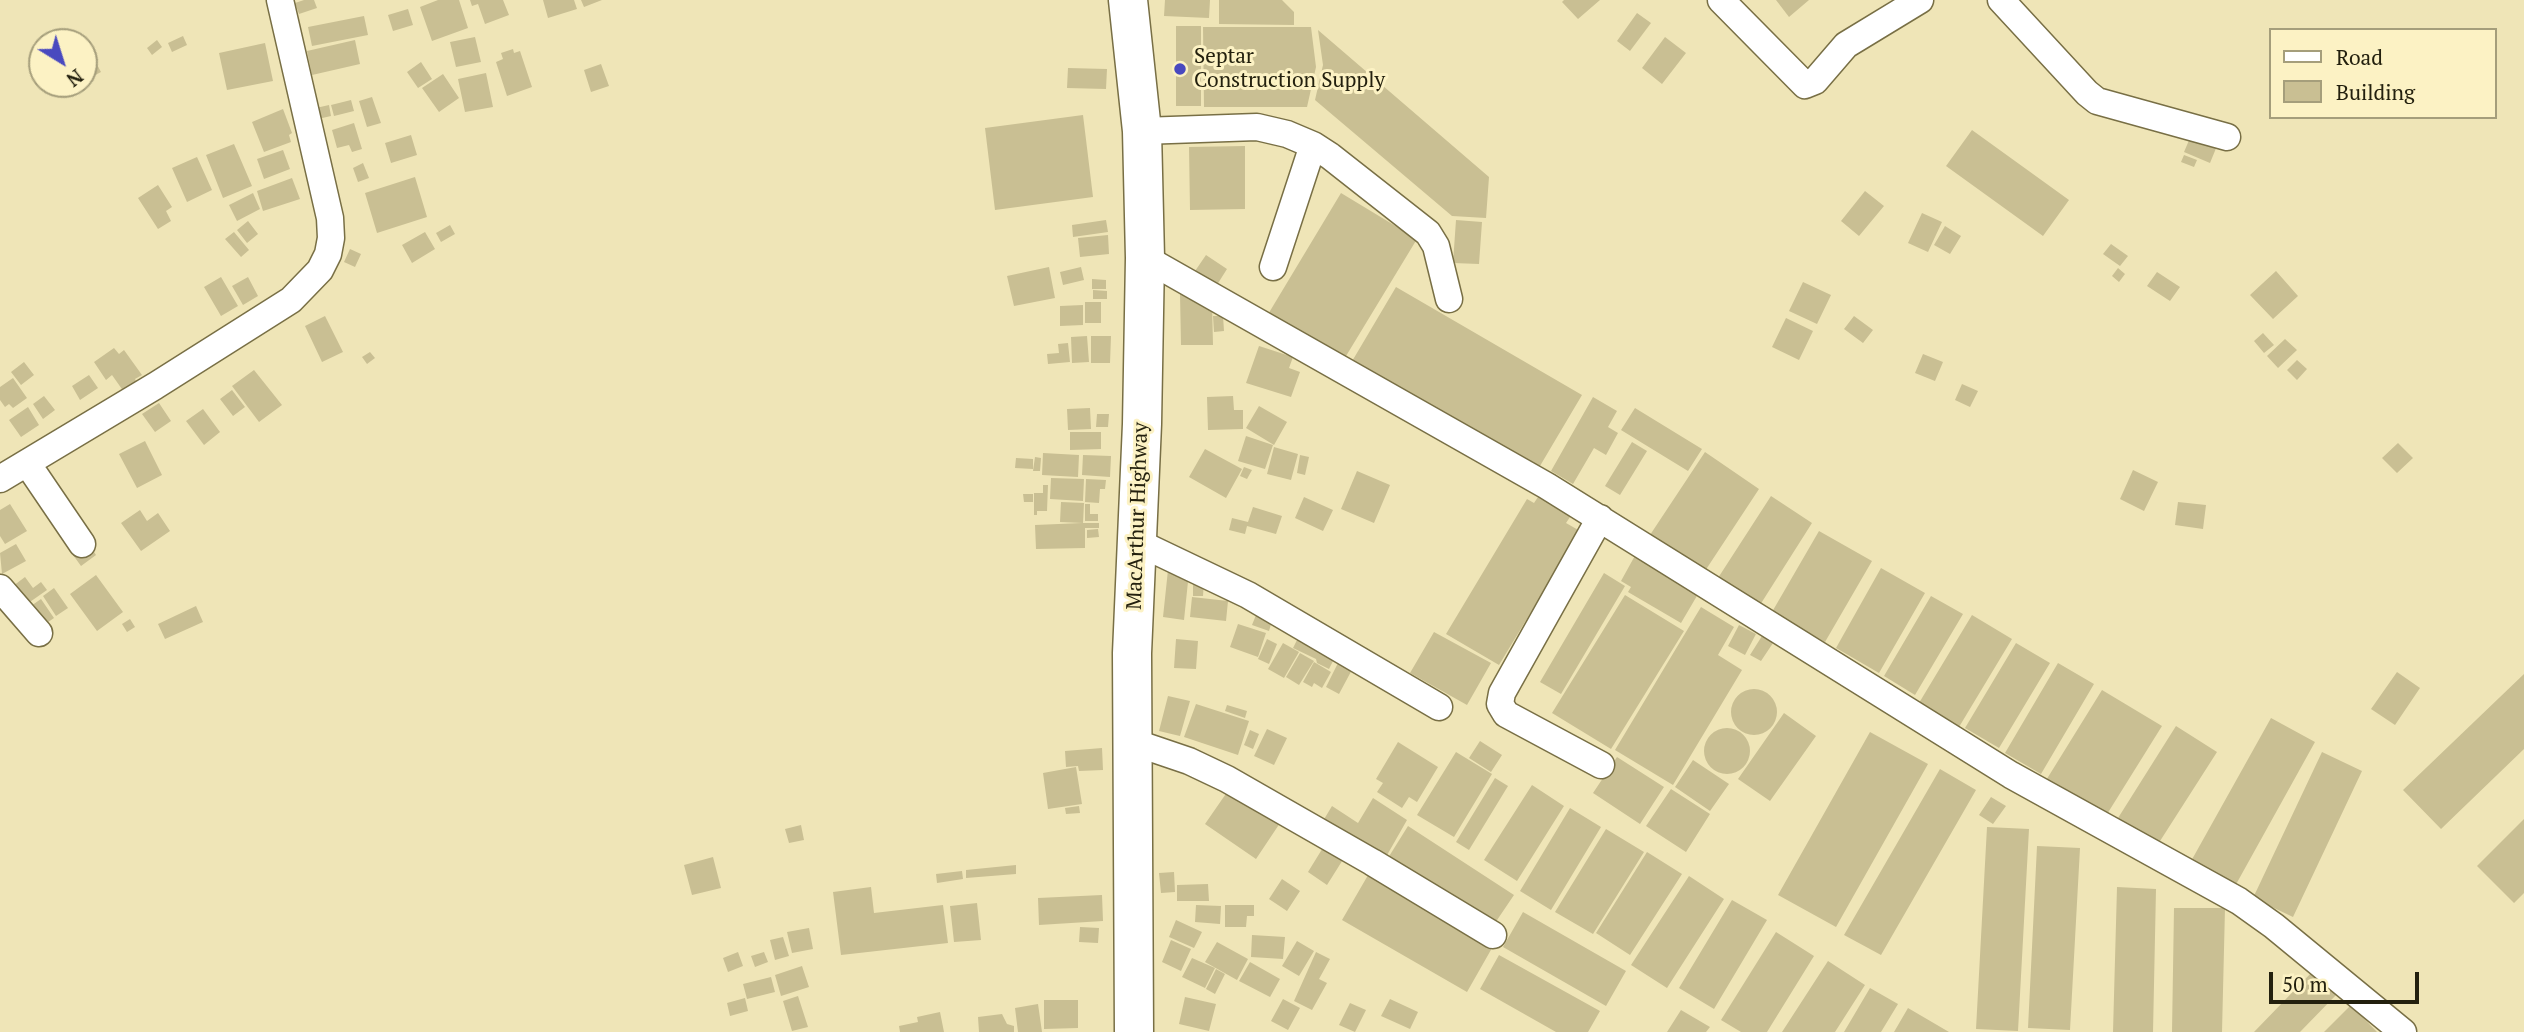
<!DOCTYPE html>
<html>
<head>
<meta charset="utf-8">
<style>
	body { margin:0 }
	#map { position:relative; width:2524px; height:1032px; overflow:hidden; background:#efe5b7; font-family:"PT Serif",serif }
	canvas { display:block }
	.legend { position:absolute; left:2269px; top:28px; width:228px; height:91px; box-sizing:border-box; background:#fcf2c4; border:2px solid #a59e7b; margin:0; padding:9px 12px; list-style:none; font-size:21px; color:#23200e }
	.legend li { display:flex; align-items:center; gap:14px; height:35px }
	.legend b { width:35px; border:2px solid #a59e7b }
	.north { position:absolute; left:28px; top:28px; width:70px; height:70px; box-sizing:border-box; background:#fcf2c4; border:2px solid #a59e7b; border-radius:50%; rotate:142deg; font-size:19px; font-weight:700; line-height:28px; text-align:center; color:#23200e }
	.north::after { content:''; display:block; margin:auto; width:24px; height:32px; background:#4949bf; clip-path:polygon(50% 0,100% 100%,50% 72%,0 100%) }
	.scale { position:absolute; left:2269px; top:972px; width:150px; height:32px; box-sizing:border-box; border:4px solid #23200e; border-top:0; padding-left:9px; font-size:21px; line-height:24px; white-space:nowrap; color:#23200e; -webkit-text-stroke:5px #fcf2c4; paint-order:stroke }
</style>
</head>
<body>
<div id="map">
<canvas width="2524" height="1032"></canvas>
<ul class="legend">
<li><b style="height:9px;background:#fff"></b>Road</li>
<li><b style="height:19px;background:#c9bf93"></b>Building</li>
</ul>
<div class="north">N</div>
<div class="scale">50 m</div>
</div>
<script>
const ctx = document.querySelector('canvas').getContext('2d');
ctx.lineJoin = 'round';
function fillPath(path, color) { ctx.fillStyle = color; ctx.fill(path, 'evenodd'); }
const toPath = rows => new Path2D(rows.map(r => 'M' + r).join(''));
function stroke(path, color, width, dash) { ctx.strokeStyle = color; ctx.lineWidth = width; ctx.lineCap = dash ? 'butt' : 'round'; ctx.setLineDash(dash || []); ctx.stroke(path); }
function drawText(font, color, halo, rows, align = 'center') {
  ctx.font = font + ' "PT Serif",serif'; ctx.lineWidth = 6; ctx.setLineDash([]); ctx.textBaseline = 'middle'; ctx.strokeStyle = halo; ctx.fillStyle = color; for (const [text, x, y, turn = 0] of rows) {
    ctx.save(); ctx.translate(x, y); ctx.rotate((+turn || 0) * Math.PI / 180); ctx.textAlign = isNaN(turn) ? turn : align; if (halo) ctx.strokeText(text, 0, 0); ctx.fillText(text, 0, 0); ctx.restore();
  }
}
fillPath(toPath([
	[304,0,314,0,317,8,299,14,295,3],
	[438,0,459,0,468,28,432,41,420,7],
	[470,0,503,0,509,15,485,24,478,4,472,6],
	[543,0,574,0,577,9,548,18],
	[581,0,602,0,584,7],
	[1165,0,1210,0,1209,18,1164,16],
	[1219,0,1282,0,1294,12,1294,25,1219,24],
	[1564,0,1600,0,1578,19,1562,2],
	[1776,0,1809,0,1789,17],
	[408,9,413,25,393,31,388,15],
	[1637,13,1651,23,1630,51,1617,41],
	[364,16,368,35,312,46,308,27],
	[1176,26,1201,26,1201,106,1176,106],
	[1203,27,1311,27,1316,67,1307,107,1204,107],
	[1318,30,1489,177,1486,218,1452,216,1315,100,1323,65],
	[183,36,187,45,172,52,168,43],
	[475,37,481,62,456,67,450,42],
	[1665,37,1686,53,1662,84,1642,68],
	[157,40,162,47,152,55,147,48],
	[355,40,360,64,312,75,307,51],
	[265,43,273,81,227,90,219,53],
	[513,49,514,53,520,51,532,87,507,96,496,62,503,59,501,53],
	[95,61,101,72,84,81,84,67],
	[421,62,432,79,418,88,407,72],
	[601,64,609,86,591,92,584,70],
	[1068,68,1107,69,1106,89,1067,88],
	[486,73,493,107,465,112,458,79],
	[443,74,459,98,439,112,422,88],
	[372,97,381,123,367,127,359,101],
	[351,100,354,111,334,116,331,105],
	[329,105,331,116,318,119,316,108],
	[283,109,292,133,289,135,291,142,264,152,252,122],
	[1083,115,1093,197,995,210,985,128],
	[354,123,362,149,352,152,349,145,337,148,332,130],
	[1972,130,2069,200,2043,236,1946,166],
	[2193,131,2219,141,2210,163,2184,152],
	[411,135,417,155,391,163,385,143],
	[234,144,252,186,223,198,206,155],
	[1245,146,1245,209,1190,210,1189,147],
	[283,150,290,169,264,179,257,159],
	[2184,155,2197,160,2194,167,2181,162],
	[197,157,212,190,187,202,172,168],
	[363,163,369,178,358,182,353,168],
	[415,177,427,217,377,233,365,193],
	[292,178,300,199,263,211,257,191],
	[158,185,172,207,166,211,171,221,158,229,138,198],
	[1865,191,1884,206,1859,236,1841,221],
	[253,193,260,209,237,221,229,205],
	[1341,193,1417,239,1343,361,1267,316],
	[1922,213,1942,222,1928,252,1908,243],
	[1106,220,1108,232,1073,237,1072,225],
	[1456,220,1482,222,1479,264,1453,263],
	[248,221,258,234,247,243,237,230],
	[450,225,455,234,441,242,436,233],
	[1945,226,1961,236,1950,254,1934,245],
	[234,232,249,250,241,257,225,239],
	[425,232,435,249,412,263,402,245],
	[1108,235,1109,254,1080,257,1078,238],
	[2111,244,2128,256,2120,266,2103,254],
	[350,249,361,254,355,267,344,262],
	[1206,255,1227,269,1215,288,1193,274],
	[1049,267,1055,298,1014,306,1007,276],
	[1081,267,1084,280,1063,285,1060,272],
	[2118,268,2125,274,2119,282,2112,276],
	[2276,271,2298,296,2273,319,2250,295],
	[2157,272,2180,287,2170,301,2147,286],
	[221,277,238,306,221,316,204,287],
	[248,277,258,296,243,305,232,286],
	[1092,279,1106,280,1106,289,1092,289],
	[1803,282,1831,295,1817,324,1789,311],
	[1396,287,1582,395,1537,471,1351,363],
	[1093,290,1107,291,1107,299,1093,299],
	[1201,293,1212,304,1213,345,1181,345,1180,294],
	[1085,302,1101,302,1101,323,1085,323],
	[1083,305,1083,325,1060,326,1060,306],
	[325,316,343,352,322,362,305,326],
	[1213,316,1223,316,1224,331,1214,332],
	[1854,316,1873,330,1863,343,1844,329],
	[1786,318,1813,331,1799,360,1772,347],
	[2263,333,2274,345,2264,353,2254,341],
	[1087,336,1089,362,1072,363,1071,337],
	[1091,336,1111,336,1110,363,1091,363],
	[2285,339,2297,350,2278,368,2267,356],
	[1068,343,1070,362,1048,364,1047,354,1059,353,1058,344],
	[1259,346,1293,357,1289,368,1300,372,1291,397,1246,383],
	[114,348,119,354,124,350,142,375,135,379,137,383,124,392,112,375,106,380,94,362],
	[370,352,375,358,367,364,362,357],
	[1923,354,1943,362,1935,381,1915,373],
	[2297,360,2307,369,2297,380,2287,370],
	[24,362,34,375,21,385,11,372],
	[254,370,282,405,259,422,232,386],
	[89,375,98,388,80,400,72,386],
	[13,378,27,398,13,408,9,404,5,407,0,400,0,387],
	[1962,384,1978,391,1970,407,1955,400],
	[232,390,245,407,233,416,220,399],
	[44,396,55,410,43,419,33,404],
	[1233,396,1234,410,1243,410,1243,429,1208,430,1207,397],
	[1593,397,1617,411,1608,427,1618,433,1606,455,1594,448,1573,484,1551,471],
	[159,403,171,421,155,432,142,414],
	[1259,406,1287,422,1274,445,1246,428],
	[28,407,39,425,21,437,9,420],
	[1090,408,1091,429,1068,430,1067,409],
	[1635,408,1702,449,1688,471,1621,430],
	[203,409,220,432,204,445,186,421],
	[1097,414,1109,414,1108,427,1096,427],
	[1070,432,1101,432,1101,449,1070,450],
	[1246,436,1273,445,1265,469,1238,461],
	[145,441,162,475,137,488,119,454],
	[1632,442,1647,451,1620,495,1605,486],
	[2398,443,2413,458,2397,473,2382,458],
	[1274,447,1298,454,1291,480,1267,474],
	[1205,449,1242,469,1226,498,1189,477],
	[1705,452,1759,489,1705,571,1650,535],
	[1043,453,1079,455,1078,477,1042,475],
	[1083,455,1111,456,1110,477,1082,475],
	[1300,455,1309,457,1305,475,1297,473],
	[1035,457,1041,458,1040,471,1033,471],
	[1016,458,1033,459,1033,469,1015,468],
	[1244,467,1252,470,1247,479,1240,476],
	[2133,470,2158,482,2144,511,2120,499],
	[1357,471,1390,485,1374,523,1341,509],
	[1051,478,1084,479,1083,501,1050,499],
	[1086,479,1106,480,1105,489,1100,489,1099,503,1085,502],
	[1043,485,1048,485,1047,511,1037,511,1037,515,1034,515,1034,493,1043,493],
	[1023,494,1033,494,1033,502,1024,502],
	[1540,494,1572,514,1566,523,1580,531,1499,665,1446,634,1527,499,1534,503],
	[1771,496,1812,523,1760,605,1718,578],
	[1304,497,1333,510,1323,531,1295,518],
	[1061,502,1084,503,1083,523,1060,522],
	[2178,502,2206,505,2203,529,2175,525],
	[10,504,27,531,5,544,0,536,0,510],
	[1085,504,1090,504,1090,514,1098,514,1098,521,1085,521],
	[1253,507,1282,516,1276,534,1247,526,1245,534,1229,530,1232,518,1248,522],
	[140,510,147,521,158,513,170,531,141,551,121,523],
	[1082,523,1099,523,1099,528,1085,528,1085,548,1036,549,1035,525],
	[1098,529,1099,537,1087,538,1087,530],
	[1819,531,1872,561,1825,642,1772,612],
	[16,544,26,561,2,574,0,553],
	[89,544,96,555,81,566,73,555],
	[1637,552,1701,589,1681,623,1628,592,1631,587,1621,581],
	[1881,568,1925,593,1879,673,1836,648],
	[1168,570,1189,572,1184,620,1163,617],
	[1604,573,1625,586,1561,694,1540,682],
	[96,575,123,612,97,631,70,594],
	[25,577,33,588,41,582,47,590,27,604,13,586],
	[1193,579,1204,580,1203,596,1193,596],
	[54,588,68,608,56,616,43,596],
	[1625,595,1684,631,1611,749,1552,713],
	[1931,596,1963,614,1915,695,1884,676],
	[1192,597,1228,601,1226,621,1190,617],
	[41,599,54,618,41,627,28,608],
	[196,606,203,622,165,639,158,624],
	[1701,607,1734,627,1718,655,1742,670,1673,785,1615,750],
	[1256,615,1272,621,1269,631,1252,625],
	[1972,615,2012,639,1959,727,1919,703],
	[130,619,135,627,127,632,122,624],
	[1238,624,1266,633,1258,657,1230,647],
	[1739,625,1756,634,1745,655,1728,646],
	[1434,632,1491,663,1467,705,1410,673],
	[1300,634,1337,653,1329,669,1317,663,1316,659,1293,648],
	[1762,636,1773,643,1761,661,1750,655],
	[1176,639,1198,641,1196,669,1174,668],
	[1267,639,1277,644,1269,664,1258,659],
	[1283,643,1299,652,1284,678,1268,669],
	[2016,643,2050,663,1999,748,1965,728],
	[1300,653,1314,661,1299,685,1286,677],
	[1340,659,1354,666,1339,694,1326,687],
	[1314,662,1331,672,1322,688,1314,683,1312,687,1303,682],
	[2058,663,2094,684,2041,774,2005,753],
	[2397,672,2420,688,2395,725,2371,709],
	[2524,674,2524,749,2441,829,2403,790],
	'1731 712a23 23 0 1 1 46 0a23 23 0 1 1-46 0Z',
	[2102,690,2162,726,2104,819,2045,782],
	[1168,696,1190,701,1180,736,1159,731],
	[1196,704,1249,721,1238,755,1184,737],
	[1227,705,1247,711,1245,718,1225,711],
	[1784,713,1816,736,1770,801,1738,779],
	[2271,718,2315,742,2234,888,2190,863],
	[2176,726,2217,752,2153,852,2113,826],
	'1704 751a23 23 0 1 1 46 0a23 23 0 1 1-46 0Z',
	[1267,729,1287,738,1274,765,1254,756],
	[1250,730,1259,734,1253,749,1244,745],
	[1870,732,1928,764,1836,927,1778,895],
	[1480,741,1502,755,1491,772,1469,758],
	[1398,742,1438,767,1417,802,1409,797,1402,808,1377,792,1383,783,1376,779],
	[1102,748,1103,770,1079,771,1078,766,1066,767,1065,751],
	[1456,752,1492,774,1454,837,1417,815],
	[2322,752,2362,771,2293,917,2253,898],
	[1617,757,1664,787,1640,824,1593,793],
	[1693,760,1729,784,1710,811,1675,787],
	[1076,767,1082,804,1048,809,1043,773],
	[1940,769,1976,790,1881,955,1844,935],
	[1495,778,1508,786,1469,850,1456,842],
	[1232,785,1282,820,1256,859,1205,824],
	[1532,785,1564,806,1517,881,1484,860],
	[1671,789,1710,814,1686,852,1646,826],
	[1991,797,2006,806,1993,824,1979,815],
	[1373,798,1407,820,1382,864,1320,826,1332,806,1358,823],
	[1079,806,1080,813,1066,814,1065,808],
	[1570,808,1601,827,1551,910,1520,891],
	[2524,819,2524,893,2514,903,2477,866],
	[801,825,804,840,789,843,785,829],
	[1408,826,1514,895,1493,926,1388,858],
	[1987,827,2029,829,2018,1031,1976,1029],
	[1606,829,1644,852,1593,934,1555,912],
	[1324,846,1344,858,1327,885,1308,872],
	[2037,846,2080,848,2070,1030,2028,1028],
	[1647,852,1682,874,1630,955,1596,933],
	[713,857,721,888,692,895,684,865],
	[1016,865,1016,874,966,878,966,870],
	[1371,870,1496,941,1467,992,1342,920],
	[962,871,963,879,937,883,936,874],
	[1174,872,1175,892,1161,893,1159,873],
	[1689,876,1724,899,1667,988,1631,965],
	[1282,879,1300,891,1287,911,1269,899],
	[1208,884,1209,901,1177,901,1177,885],
	[871,887,874,913,943,905,948,943,841,955,833,892],
	[2117,887,2156,889,2153,1032,2113,1032],
	[1102,895,1103,921,1039,925,1038,898],
	[1732,900,1767,920,1714,1009,1679,988],
	[977,903,981,940,954,942,950,906],
	[1196,905,1221,906,1220,924,1195,922],
	[1225,905,1254,905,1254,916,1247,916,1246,927,1225,927],
	[2174,908,2225,908,2222,1032,2172,1032],
	[1523,912,1626,971,1606,1006,1503,947],
	[1176,920,1202,932,1194,948,1169,937],
	[1080,927,1099,928,1098,943,1079,942],
	[809,928,813,949,792,953,787,932],
	[1776,932,1814,956,1767,1032,1741,1032,1721,1020],
	[1252,935,1285,937,1283,959,1251,957],
	[783,937,789,956,775,960,770,940],
	[1171,940,1191,949,1181,971,1162,962],
	[1297,941,1314,951,1299,976,1282,966],
	[1217,942,1248,959,1237,980,1205,962],
	[738,952,743,966,728,972,723,958],
	[764,952,768,962,755,967,751,956],
	[1316,952,1330,959,1319,979,1327,983,1312,1010,1294,1001],
	[1499,955,1600,1011,1588,1032,1556,1032,1480,989],
	[1192,958,1215,968,1205,988,1182,977],
	[1828,961,1865,985,1835,1032,1782,1032],
	[1250,962,1280,979,1270,997,1239,981],
	[802,966,809,987,781,996,775,975],
	[1216,969,1225,974,1215,994,1206,989],
	[2313,971,2337,994,2300,1032,2254,1032],
	[771,977,775,992,747,999,743,984],
	[1870,988,1898,1004,1881,1032,1844,1032],
	[798,996,808,1027,792,1031,783,1001],
	[1185,997,1216,1004,1209,1031,1179,1024],
	[745,998,748,1011,730,1016,727,1003],
	[1283,999,1300,1008,1288,1030,1271,1021],
	[1390,999,1418,1012,1410,1029,1381,1016],
	[1044,1000,1078,1000,1078,1028,1044,1029],
	[1350,1003,1366,1010,1355,1032,1339,1025],
	[1038,1004,1042,1032,1018,1032,1015,1008],
	[2351,1005,2377,1032,2324,1032],
	[1908,1008,1949,1032,1894,1032],
	[1681,1010,1710,1027,1706,1032,1667,1032],
	[940,1012,944,1032,900,1032,899,1026,918,1022,917,1017],
	[1002,1014,1007,1024,1014,1026,1014,1032,979,1032,978,1017]
]), '#c9bf93');
const minor = toPath([
	[1721,0,1805,85,1815,81,1846,45,1920,0],
	[2001,0,2087,93,2097,101,2227,137],
	[1142,131,1257,127,1287,134,1313,145,1330,156,1428,233,1436,246,1449,299],
	[1145,258,1547,486,2011,775,2239,901,2274,926,2403,1032],
	[1273,267,1313,145],
	[27,463,82,544],
	[0,479,155,386,291,300,320,270,328,254,331,238,330,218,280,0],
	[1600,518,1502,693,1500,704,1506,714,1601,765],
	[1137,542,1248,595,1439,707],
	[0,588,39,633],
	[1133,742,1189,761,1227,779,1372,862,1493,935]
]);
const highway = toPath([
	[1128,0,1142,131,1145,258,1142,424,1132,653,1134,1032]
]);
stroke(minor, '#786f45', 29);
stroke(highway, '#786f45', 41);
stroke(minor, '#fff', 26);
stroke(highway, '#fff', 38);
for (const [x, y, r, color] of [
	[1180,69,7,"#4949bf"]
]) { const dot = new Path2D(); dot.arc(x, y, r, 0, 2 * Math.PI); ctx.fillStyle = color; ctx.fill(dot); stroke(dot, '#fcf2c4', 2.5); }
drawText('21px', '#23200e', '#fcf2c4', [
	["Septar",1194,57],
	["Construction Supply",1194,81]
], 'left');
drawText('21px', '#23200e', '#fcf2c4', [
	["MacArthur Highway",1138,516,-88]
]);
</script>
</body>
</html>
